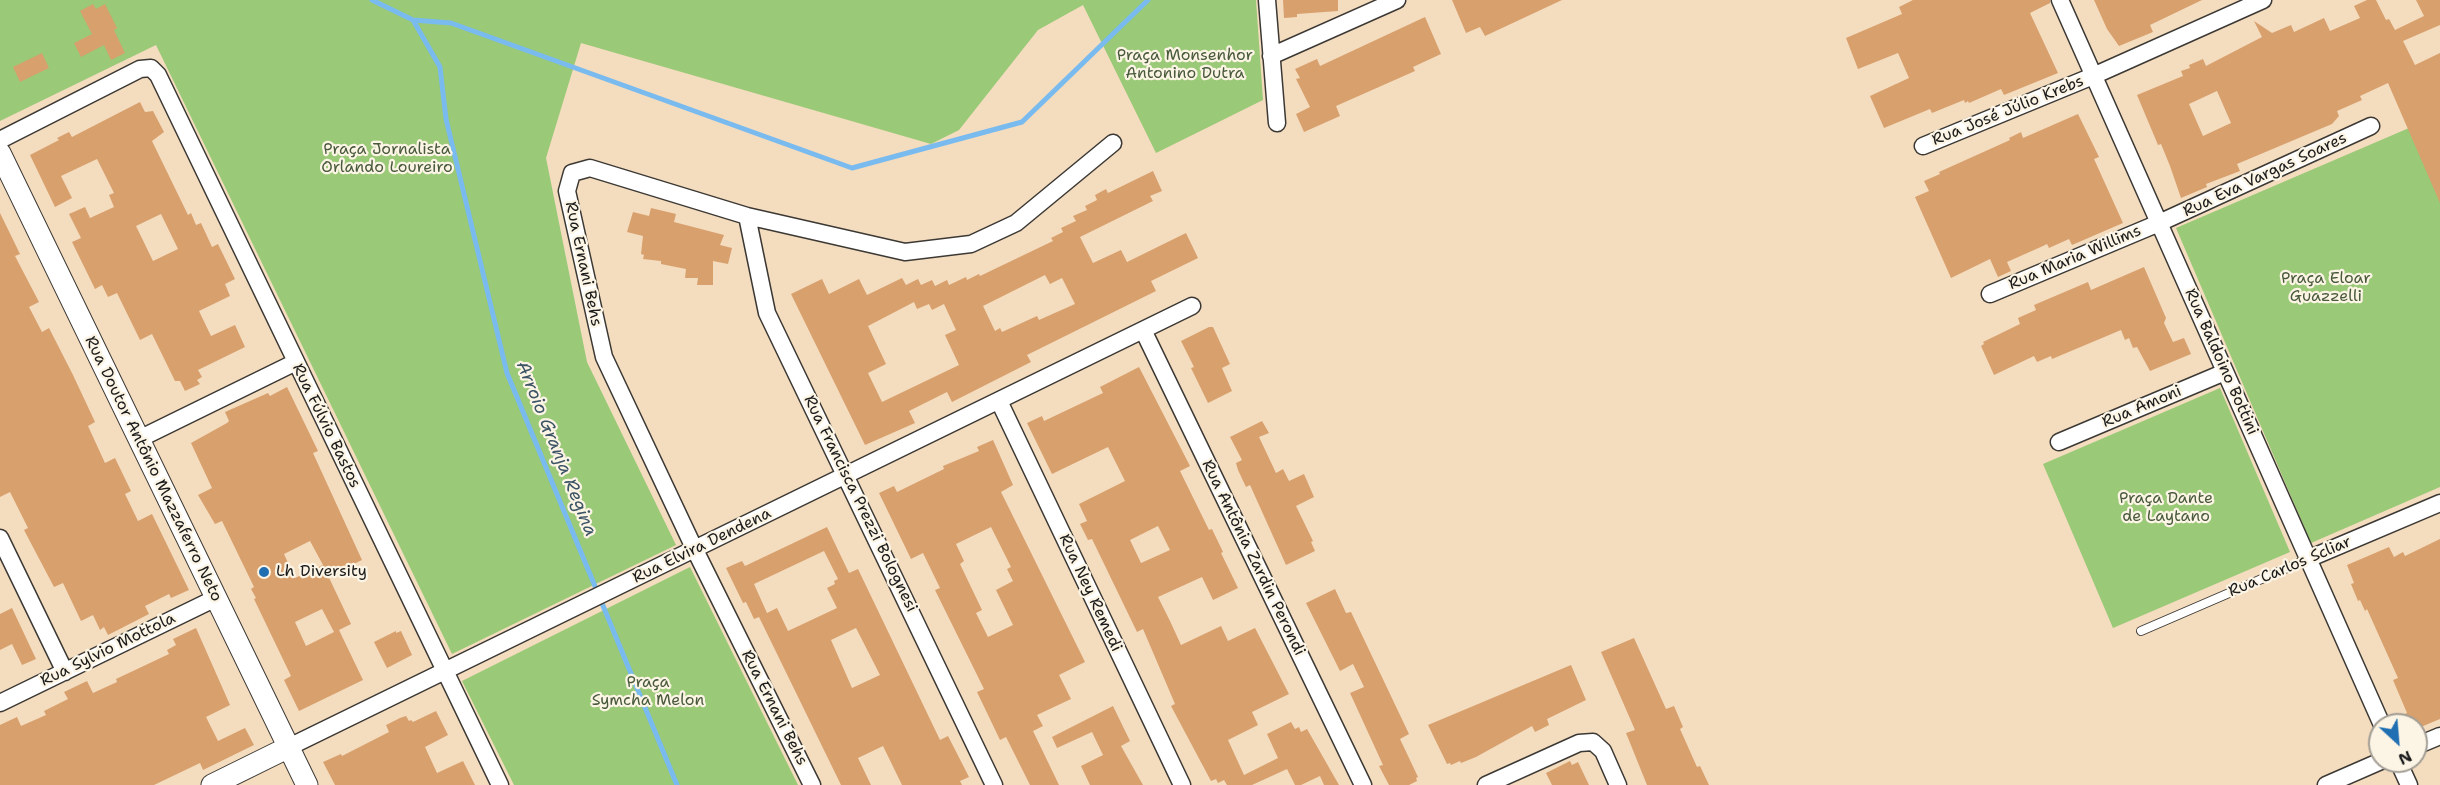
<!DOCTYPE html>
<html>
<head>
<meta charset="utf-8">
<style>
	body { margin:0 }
	#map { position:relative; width:2440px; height:785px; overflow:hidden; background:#f4dcbf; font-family:"Shantell Sans",sans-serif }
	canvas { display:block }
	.north { position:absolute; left:2368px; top:713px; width:60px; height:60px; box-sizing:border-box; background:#fcf5e5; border:2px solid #a29e95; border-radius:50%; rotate:154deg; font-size:16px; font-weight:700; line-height:24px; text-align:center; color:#1c1c1c }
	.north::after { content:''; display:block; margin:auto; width:21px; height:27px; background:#1f6fb2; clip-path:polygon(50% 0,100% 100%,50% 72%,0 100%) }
</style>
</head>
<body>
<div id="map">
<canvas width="2440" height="785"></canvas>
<div class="north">N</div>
</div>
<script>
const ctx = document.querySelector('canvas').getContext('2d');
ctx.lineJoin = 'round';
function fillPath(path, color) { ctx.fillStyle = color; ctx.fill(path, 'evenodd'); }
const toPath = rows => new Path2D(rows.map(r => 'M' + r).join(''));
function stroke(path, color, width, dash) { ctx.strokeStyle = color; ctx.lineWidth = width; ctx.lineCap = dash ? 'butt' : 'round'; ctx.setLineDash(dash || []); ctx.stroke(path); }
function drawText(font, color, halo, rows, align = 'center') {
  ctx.font = font + ' "Shantell Sans",sans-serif'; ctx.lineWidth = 4.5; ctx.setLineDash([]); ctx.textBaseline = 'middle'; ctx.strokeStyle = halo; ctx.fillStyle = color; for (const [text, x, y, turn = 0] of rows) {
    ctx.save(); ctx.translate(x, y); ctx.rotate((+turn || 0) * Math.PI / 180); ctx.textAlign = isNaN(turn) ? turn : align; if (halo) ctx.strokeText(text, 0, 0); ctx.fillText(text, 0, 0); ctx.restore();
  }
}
fillPath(toPath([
	[0,0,1256,0,1263,100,1156,153,1083,5,1038,30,959,130,931,144,581,43,546,158,587,362,676,545,452,654,156,45,0,121],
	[2409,128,2440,201,2440,487,2311,543,2176,228],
	[2220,388,2290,552,2113,628,2043,464],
	[690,567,798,785,514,785,462,681]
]), '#9ac977');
stroke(toPath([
	[372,0,413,20,440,67,446,119,507,373,677,785],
	[413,20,451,23,852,168,1022,122,1148,0]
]), '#79bbef', 5);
fillPath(toPath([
	[1283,0,1338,0,1338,11,1297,14,1297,17,1284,18],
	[1452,0,1562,0,1485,36,1480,27,1466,33],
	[1913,0,2050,0,2050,3,2030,13,2058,73,2004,95,2001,89,1969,103,1968,101,1965,103,1964,100,1932,113,1930,109,1884,128,1870,96,1909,78,1898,53,1858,69,1846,38,1902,14,1899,7],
	[2094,0,2202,0,2150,25,2153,32,2119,46,2107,29],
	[2367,0,2376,0,2386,20,2389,19,2395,30,2424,16,2416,0,2440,0,2440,25,2403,41,2415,65,2440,53,2440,203,2388,83,2360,96,2362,100,2337,111,2339,116,2332,124,2237,164,2240,171,2206,184,2207,187,2181,198,2170,166,2161,144,2158,145,2137,95,2183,76,2181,71,2190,68,2189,65,2203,59,2206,66,2262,37,2254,21,2272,33,2291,25,2294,32,2324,18,2330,31,2360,18,2354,6],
	[2217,91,2231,123,2203,136,2189,104],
	[93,4,96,9,105,4,117,28,114,30,125,53,111,60,104,45,81,57,74,43,92,34,80,11],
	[1425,17,1441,54,1413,67,1415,71,1336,106,1340,116,1304,132,1296,114,1310,107,1296,79,1300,78,1295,69,1317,59,1320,66],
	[42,53,49,68,20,82,13,67],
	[140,102,145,112,153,111,164,132,152,141,188,215,191,213,196,225,201,223,212,247,218,244,235,279,225,284,230,296,199,311,211,336,235,325,245,347,198,370,202,377,197,380,200,384,185,391,180,381,175,381,152,334,140,340,117,293,108,297,102,285,95,289,72,242,81,238,69,214,85,207,90,218,114,207,109,195,114,193,97,159,61,176,72,198,55,207,30,155,59,140,57,138,69,132,72,137],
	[161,214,178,249,153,261,136,226],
	[2078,114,2099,157,2094,159,2123,223,2072,245,2069,239,2049,248,2047,244,2043,246,2007,262,2011,271,1998,277,1990,259,1951,278,1915,197,1929,191,1924,181,1940,174,1939,172,2010,140,2009,138,2021,132,2023,138],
	[1153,171,1162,191,1150,196,1153,201,1080,237,1093,263,1121,250,1127,262,1186,233,1198,258,1151,281,1156,291,1027,355,1031,362,952,402,947,392,909,411,915,423,865,445,791,294,822,279,829,294,859,279,867,295,902,278,906,285,918,279,921,285,932,280,935,286,947,280,949,285,966,277,967,280,979,274,980,276,1053,241,1051,238,1063,232,1061,228,1076,221,1073,216,1087,210,1085,206,1097,200,1095,195,1106,189,1108,193],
	[1045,275,1050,284,1062,278,1075,304,1039,320,1037,316,1002,332,1000,328,995,331,983,306],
	[914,302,917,309,929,304,932,310,944,304,956,330,945,335,959,365,882,402,868,373,886,364,868,326],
	[651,208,676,214,674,222,724,235,720,245,732,248,728,264,713,261,713,285,697,285,698,278,685,278,686,269,661,264,661,261,643,259,644,255,641,254,643,236,627,232,633,212,649,216],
	[0,213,20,254,15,256,39,302,29,307,42,332,49,328,73,375,95,422,88,426,105,463,115,458,131,491,125,494,138,521,152,514,189,590,171,598,169,594,145,606,149,614,108,635,104,627,100,630,93,615,81,621,63,583,54,587,24,530,28,528,10,492,0,497],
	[2144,267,2166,318,2164,323,2173,342,2184,338,2191,354,2150,371,2137,347,2133,348,2129,338,2125,340,2121,330,2052,359,2051,356,2037,362,2034,356,1994,375,1981,346,1984,344,1983,342,2020,324,2018,318,2036,310,2034,305,2088,282,2091,290],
	[1209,327,1213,327,1230,364,1222,368,1232,391,1208,403,1191,368,1194,367,1181,341],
	[1139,367,1190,466,1180,471,1209,530,1212,529,1223,552,1221,553,1238,588,1213,600,1202,577,1158,597,1170,621,1181,645,1221,626,1228,641,1255,628,1289,694,1252,712,1258,725,1228,740,1244,775,1278,758,1267,734,1291,722,1295,729,1299,727,1301,732,1307,729,1339,785,1324,785,1320,776,1301,785,1295,785,1287,769,1252,785,1227,785,1224,780,1218,783,1216,779,1211,781,1171,706,1175,704,1143,629,1137,632,1092,539,1088,540,1080,524,1087,521,1079,504,1125,481,1108,447,1052,474,1027,423,1042,416,1044,421,1103,393,1100,387],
	[1158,526,1170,550,1141,563,1130,540],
	[287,387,318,451,313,453,362,560,329,576,310,541,284,554,295,578,323,565,351,624,339,630,363,680,299,711,284,680,291,676,254,599,256,598,251,589,254,587,222,521,215,524,198,495,212,488,191,443,227,423,229,421,225,412,268,393,270,396],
	[322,609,334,632,306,646,295,622],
	[1262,421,1269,433,1259,437,1276,473,1283,469,1289,481,1304,474,1314,497,1296,506,1313,541,1311,542,1315,551,1286,565,1250,485,1246,487,1238,470,1236,463,1242,460,1230,437],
	[993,440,1013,485,1001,492,1085,662,1059,675,1071,699,1037,715,1043,726,1033,731,1059,785,1030,785,1006,737,1000,740,977,692,984,689,935,590,940,588,923,553,911,559,879,493,894,486,897,492,944,469,943,466,979,451,977,447],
	[991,527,1011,567,1007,569,1013,581,996,590,1013,625,988,637,976,613,982,610,960,564,964,561,956,544],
	[827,527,849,573,858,569,940,740,948,736,969,777,960,781,962,785,902,785,883,746,858,758,871,785,841,785,759,617,754,619,746,602,743,603,726,568,742,561,745,566],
	[824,551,838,579,834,581,835,584,827,588,837,608,788,631,777,608,767,613,754,584],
	[856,628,880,675,852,688,831,640],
	[2440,539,2440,719,2416,729,2416,725,2407,725,2403,715,2407,713,2393,680,2398,678,2367,609,2365,611,2360,600,2358,601,2351,584,2354,583,2347,565,2389,547,2394,557,2403,552,2405,556],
	[1335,589,1346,613,1351,612,1409,734,1400,739,1418,777,1416,778,1417,781,1409,785,1389,785,1379,766,1383,765,1350,693,1364,687,1353,664,1340,671,1306,603],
	[12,608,36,659,22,665,12,644,0,650,0,614],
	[196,628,230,705,206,717,218,741,245,728,254,745,203,770,200,763,154,785,0,785,0,725,17,717,21,726,46,715,44,711,68,699,64,692,87,681,93,693,117,682,116,679,169,654,167,650,176,645,173,639],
	[396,631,396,633,401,631,412,655,387,668,374,642],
	[1634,638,1666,709,1674,706,1683,727,1680,729,1697,767,1700,766,1709,785,1647,785,1626,733,1635,730,1601,652],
	[1571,665,1586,700,1547,719,1549,725,1535,732,1532,726,1476,757,1461,763,1460,761,1451,765,1450,763,1447,764,1428,725],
	[1113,706,1130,741,1121,746,1143,785,1090,785,1081,766,1103,755,1092,732,1057,748,1052,737],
	[436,711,448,735,425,747,437,773,463,761,475,785,335,785,323,762,341,754,342,756,389,732,386,725,400,718,406,716,409,721,411,720,413,722],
	[1570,761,1572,765,1578,762,1589,785,1552,785,1546,773]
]), '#d8a06d');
const service = toPath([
	[2141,631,2308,559]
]);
const minor = toPath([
	[1267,0,1277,123],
	[2060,0,2382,725],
	[1271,56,1397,0],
	[0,140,140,69,151,68,158,75,500,785],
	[1923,146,2093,76,2263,0],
	[747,216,767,313,994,785],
	[1990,294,2159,223,2371,126],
	[1143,330,1363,785],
	[999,401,1182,785],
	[139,439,296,362],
	[2059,442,2225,372],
	[0,538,65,672],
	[2308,559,2440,503],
	[0,703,216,598],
	[2416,746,2440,736],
	[289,747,1192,306],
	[2398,761,2409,785],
	[812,785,695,550,604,357,567,191,572,173,590,168,747,216,905,252,971,244,1016,223,1113,143],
	[1486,785,1579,743,1593,742,1603,751,1618,785],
	[2326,785,2381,761]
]);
const tertiary = toPath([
	[0,153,307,785],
	[212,785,289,747]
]);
stroke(service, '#3c3934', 10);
stroke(minor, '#3c3934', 19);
stroke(tertiary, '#3c3934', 23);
stroke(service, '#fff', 8);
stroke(minor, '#fff', 16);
stroke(tertiary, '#fff', 21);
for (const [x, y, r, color] of [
	[264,572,6,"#1f6fb2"]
]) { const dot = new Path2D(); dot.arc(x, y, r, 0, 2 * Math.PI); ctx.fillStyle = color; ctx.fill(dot); stroke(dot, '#fcf5e5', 2); }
drawText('16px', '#48593c', '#fcf5e5', [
	["Praça Monsenhor",1185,56],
	["Antonino Dutra",1185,74],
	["Praça Jornalista",387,150],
	["Orlando Loureiro",387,168],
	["Praça Eloar",2326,279],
	["Guazzelli",2326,297],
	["Praça Dante",2166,499],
	["de Laytano",2166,517],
	["Praça",648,683],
	["Symcha Melon",648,701]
]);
drawText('16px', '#1c1c1c', '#fcf5e5', [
	["Rua José Júlio Krebs",2008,111,-22],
	["Rua Eva Vargas Soares",2265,175,-25],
	["Rua Maria Willims",2075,258,-23],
	["Rua Ernani Behs",583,264,78],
	["Rua Baldoino Bottini",2221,362,66],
	["Rua Amoni",2142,407,-23],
	["Rua Fúlvio Bastos",326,426,64],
	["Rua Doutor Antônio Mazzaferro Neto",153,469,64],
	["Rua Francisca Prezzi Bolognesi",860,504,64],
	["Rua Elvira Dendena",702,546,-26],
	["Rua Antônia Zardin Perondi",1253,558,64],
	["Rua Carlos Scliar",2290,567,-23],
	["Rua Ney Remedi",1090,593,65],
	["Rua Sylvio Mottola",108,650,-26],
	["Rua Ernani Behs",774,708,63]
]);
drawText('16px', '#1c1c1c', '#fcf5e5', [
	["Lh Diversity",276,572]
], 'left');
drawText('italic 18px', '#3d5466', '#fcf5e5', [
	["Arroio Granja Regina",556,449,68]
]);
</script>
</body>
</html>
